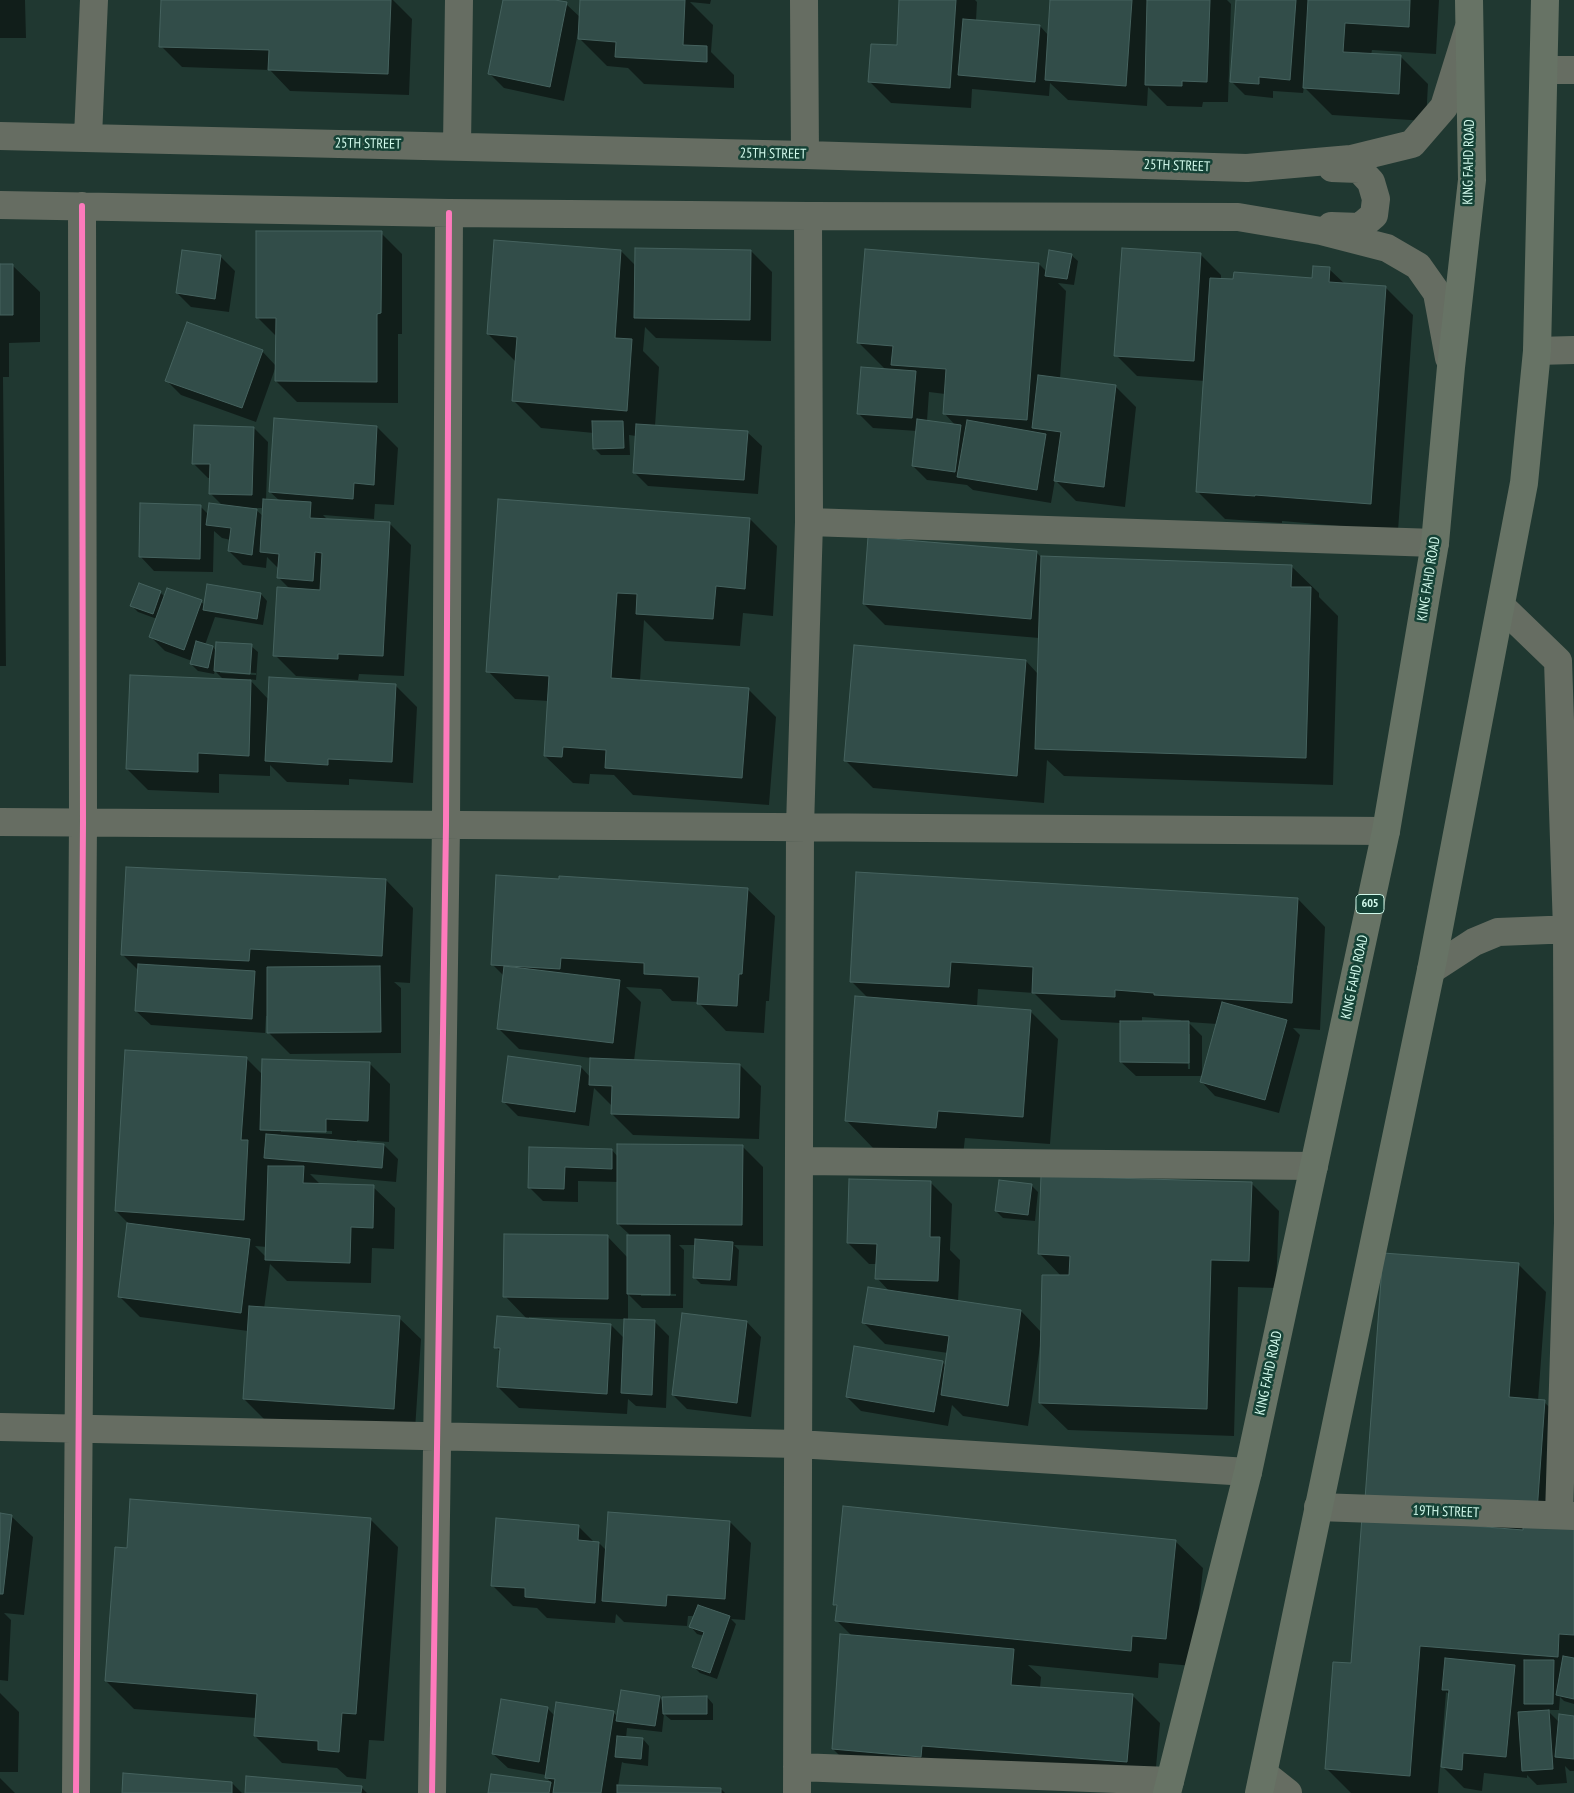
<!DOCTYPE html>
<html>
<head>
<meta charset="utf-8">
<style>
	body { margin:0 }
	canvas { display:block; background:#203831 }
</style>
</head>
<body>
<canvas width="1574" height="1793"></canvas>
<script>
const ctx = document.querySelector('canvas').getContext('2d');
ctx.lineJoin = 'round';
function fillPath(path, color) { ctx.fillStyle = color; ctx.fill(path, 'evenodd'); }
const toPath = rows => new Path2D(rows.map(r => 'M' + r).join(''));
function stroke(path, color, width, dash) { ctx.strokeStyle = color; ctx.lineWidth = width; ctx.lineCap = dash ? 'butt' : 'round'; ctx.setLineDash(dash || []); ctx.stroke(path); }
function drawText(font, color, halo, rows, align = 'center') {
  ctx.font = font + ' "PT Sans Narrow",sans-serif'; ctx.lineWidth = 5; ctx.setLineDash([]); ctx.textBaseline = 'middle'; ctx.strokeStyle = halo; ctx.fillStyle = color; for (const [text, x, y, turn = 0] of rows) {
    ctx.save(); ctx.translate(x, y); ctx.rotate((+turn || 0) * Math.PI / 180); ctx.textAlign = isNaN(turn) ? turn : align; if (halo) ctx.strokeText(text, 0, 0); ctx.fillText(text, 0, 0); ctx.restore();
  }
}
fillPath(toPath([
	[0,0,25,0,26,38,0,38],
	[162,0,393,0,412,19,409,95,290,91,270,70,182,67,161,46],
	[504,0,549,0,566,4,581,18,582,0,711,0,710,4,690,2,713,25,711,52,734,75,734,88,644,84,628,68,607,66,580,39,579,28,564,101,504,88,490,74],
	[900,0,975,0,977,2,976,21,1040,26,1049,36,1052,0,1227,0,1231,4,1228,102,1203,102,1202,107,1167,106,1148,87,1147,106,1068,100,1050,83,1049,96,972,89,971,108,891,103,870,82,898,47],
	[1237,0,1439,0,1436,54,1372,50,1371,55,1401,57,1428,84,1426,121,1332,115,1304,87,1303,93,1273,91,1273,98,1245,95,1231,81],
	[381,233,402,254,402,334,398,334,398,403,297,402,276,381,276,366,256,422,181,395,167,381,262,351,276,366,277,337,257,317],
	[183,251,221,257,235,271,229,312,191,307,177,293],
	[621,251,636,266,751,251,772,272,771,341,656,338,645,327,643,351,659,367,655,426,747,432,762,446,758,494,648,486,634,472,636,436,629,435,630,455,601,455,594,448,594,433,541,428,514,401,516,362,488,334],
	[1200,254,1221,275,1221,280,1313,279,1329,269,1345,284,1385,287,1413,315,1398,531,1282,521,1282,523,1225,519,1198,492,1205,381,1137,376,1116,355],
	[1071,255,1078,261,1074,285,1058,283,1066,291,1060,379,1115,386,1136,407,1125,507,1076,501,1055,480,1051,503,973,490,967,485,927,480,913,466,917,431,873,428,859,414,886,370,859,343,1039,264,1047,272],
	[929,392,945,394,944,413,956,426,927,421],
	[0,265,12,265,40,292,40,342,9,343,9,377,3,377,6,666,0,666],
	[377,427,398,448,394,505,375,504,374,519,323,515,328,520,390,524,411,545,404,676,359,674,358,680,296,676,275,655,290,589,279,578,279,569,267,557,266,568,243,565,229,551,231,540,222,538,214,531,213,572,154,571,140,556,200,506,209,515,223,506,210,493,211,478,208,478,194,464,254,428,268,442,266,500,280,501,270,492],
	[254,508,264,508,264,517],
	[499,501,750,519,777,546,773,616,743,613,740,646,665,641,644,620,640,681,748,689,776,717,769,805,633,795,614,775,590,774,589,784,573,783,545,756,549,701,515,699,488,671],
	[1036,552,1041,557,1291,566,1319,593,1319,597,1338,616,1333,785,1064,776,1047,760,1044,803,873,788,846,761,1026,661,1038,674,1039,638,885,625,864,604],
	[160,592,165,597,201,602,205,605,261,594,267,601,263,625,215,617,205,645,213,647,216,651,251,646,258,652,256,680,249,679,269,700,396,686,417,707,413,783,349,779,349,785,287,782,270,765,270,776,219,774,219,793,148,790,127,769,239,681,239,679,222,678,215,671,214,674,198,671,191,664,192,661,165,651,151,637,157,619,138,612,132,606],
	[220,671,256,673,256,675,220,673],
	[857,873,1298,899,1325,927,1320,1030,1293,1028,1300,1035,1279,1113,1215,1096,1201,1081,1203,1076,1136,1076,1121,1062,1121,1023,1061,1020,1034,993,978,989,977,1007,1031,1012,1058,1039,1050,1144,965,1138,963,1155,873,1148,846,1120,868,998,851,981],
	[1142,1017,1180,1020,1183,1022,1142,1022],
	[1188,1022,1217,1024,1202,1074,1202,1036],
	[1187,1034,1190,1034,1190,1069,1188,1069],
	[386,880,413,908,410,983,394,982,401,988,401,1053,290,1054,269,1033,268,1016,266,1016,265,1033,151,1025,136,1011,139,971,123,955],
	[747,889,775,916,769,1001,766,1001,764,1033,726,1031,698,1002,672,1001,661,989,626,987,641,1002,634,1061,740,1065,761,1086,759,1139,633,1135,612,1114,612,1106,594,1088,589,1126,518,1116,504,1102,581,1067,591,1078,591,1058,519,1049,498,1028,504,976,492,964],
	[246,1058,263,1075,369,1063,390,1084,389,1142,357,1140,357,1143,384,1145,398,1159,396,1182,310,1174,321,1185,373,1187,395,1208,394,1249,372,1248,371,1283,287,1281,270,1264,264,1309,399,1318,421,1339,415,1430,265,1420,244,1399,248,1331,140,1317,119,1296,128,1223,116,1211],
	[281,1130,332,1131,332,1134,281,1132],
	[255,1246,267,1247,266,1257],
	[742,1146,763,1167,763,1246,734,1245,739,1250,737,1286,701,1284,694,1277,696,1245,679,1245,684,1250,683,1308,642,1308,628,1294,628,1321,655,1322,669,1336,666,1408,636,1406,628,1399,627,1414,519,1408,498,1387,501,1352,496,1347,528,1320,505,1296,608,1237,628,1258,629,1234,618,1224,618,1182,578,1181,578,1202,543,1201,529,1187,530,1148,612,1150,618,1157],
	[641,1293,676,1294,676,1296,641,1296],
	[529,1317,625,1319,624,1338,611,1325,529,1320],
	[931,1183,952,1204,950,1250,960,1260,958,1302,1021,1311,1042,1333,1062,1277,1040,1254,1251,1183,1279,1211,1276,1288,1238,1287,1234,1436,1068,1430,1040,1403,1042,1346,1040,1346,1028,1426,963,1416,952,1405,948,1426,861,1411,847,1397,942,1362,946,1366,948,1353,885,1344,864,1323,890,1292,877,1278,877,1264,869,1264,848,1243],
	[1031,1185,1038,1192,1035,1221,1003,1218,996,1211],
	[1518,1264,1546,1292,1538,1401,1544,1402,1572,1429,1565,1525,1574,1526,1574,1704,1564,1701,1560,1697,1559,1710,1547,1710,1559,1722,1574,1717,1574,1771,1570,1771,1565,1766,1567,1783,1537,1785,1527,1775,1527,1778,1484,1773,1482,1791,1464,1788,1443,1767,1450,1695,1446,1692,1438,1793,1351,1793,1327,1769,1352,1664],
	[747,1322,761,1337,751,1417,687,1409,673,1395],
	[0,1514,11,1516,33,1537,24,1615,4,1613,11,1620,8,1681,0,1680],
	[371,1520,398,1547,384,1741,369,1740,366,1779,347,1777,337,1768,282,1763,255,1736,256,1718,134,1709,106,1681,128,1549],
	[730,1522,751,1543,745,1620,731,1619,736,1624,717,1679,700,1673,693,1666,704,1636,697,1634,691,1627,695,1616,688,1616,687,1626,624,1622,616,1614,615,1623,547,1618,537,1608,513,1606,492,1585,578,1526,595,1543,599,1543,607,1551],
	[1175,1541,1203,1568,1193,1666,1159,1663,1158,1678,1028,1665,1041,1677,1040,1688,1132,1695,1160,1723,1154,1789,861,1777,833,1749,853,1637,836,1620,838,1608,835,1605],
	[0,1693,19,1712,18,1772,0,1772],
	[659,1697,664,1702,707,1697,713,1704,713,1720,671,1720,664,1714,662,1732,627,1728,626,1738,643,1739,649,1746,648,1766,624,1763,622,1762,618,1786,721,1789,725,1793,490,1793,492,1775,552,1784,546,1777,546,1775,508,1768,493,1754,547,1708,555,1716,613,1712,618,1717],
	[0,1778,15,1793,0,1793],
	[232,1783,242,1793,123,1793],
	[361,1787,367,1793,246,1793]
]), '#0007');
const building = toPath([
	[161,0,391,0,388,74,268,70,269,50,159,47,161,0],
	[503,0,555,0,567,2,550,87,488,74,503,0],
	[580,0,685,0,683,45,707,46,707,62,615,57,616,42,578,39,580,0],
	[899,0,956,0,950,88,868,82,871,44,897,45,899,0],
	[1050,0,1132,0,1126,86,1045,80,1050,0],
	[1147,0,1210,0,1207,82,1182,81,1182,86,1145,85,1147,0],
	[1236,0,1296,0,1290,80,1259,77,1259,84,1230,82,1236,0],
	[1308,0,1410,0,1409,27,1345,23,1343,52,1401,55,1399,94,1303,88,1308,0],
	[963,19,1040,25,1035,82,958,75,963,19],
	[256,231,382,231,381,313,377,314,377,382,275,381,276,318,256,318,256,231],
	[494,240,621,250,615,338,632,339,627,411,512,401,517,337,487,334,494,240],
	[635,248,751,250,750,320,634,318,635,248],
	[1122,248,1201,253,1194,361,1114,356,1122,248],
	[865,249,1039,263,1027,420,943,414,946,369,891,365,893,346,857,343,865,249],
	[182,250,221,255,215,299,176,293,182,250],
	[1049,250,1072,254,1067,279,1045,276,1049,250],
	[0,264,13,264,13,315,0,315,0,264],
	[1313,266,1330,267,1329,282,1386,286,1371,504,1255,495,1255,496,1196,492,1210,278,1233,279,1234,272,1312,278,1313,266],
	[187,322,263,350,242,408,165,381,187,322],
	[861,367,916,371,912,418,857,414,861,367],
	[1038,375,1116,385,1104,487,1054,481,1061,432,1032,428,1038,375],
	[274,418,377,426,374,485,354,483,353,499,269,492,274,418],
	[917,419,961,425,955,472,912,466,917,419],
	[967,420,1046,434,1037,490,957,477,967,420],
	[592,421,623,421,624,448,593,449,592,421],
	[636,424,748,431,744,480,633,473,636,424],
	[194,425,254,427,252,495,209,494,210,464,192,464,194,425],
	[263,499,311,502,310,518,390,522,383,656,338,654,338,659,273,656,277,587,320,590,322,553,315,552,313,581,277,578,279,554,260,552,263,499],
	[498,499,750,518,745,589,716,586,713,619,636,614,637,594,617,593,611,678,749,688,742,778,605,768,606,750,563,747,562,757,544,756,549,676,486,672,498,499],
	[140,503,201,505,200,559,139,557,140,503],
	[209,503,257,509,252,555,228,551,231,528,206,525,209,503],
	[868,537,1037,551,1031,619,863,604,868,537],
	[1041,556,1292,565,1291,587,1311,587,1306,758,1035,749,1041,556],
	[139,583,161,591,153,614,130,606,139,583],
	[207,584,261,593,257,619,203,610,207,584],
	[167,588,202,600,184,650,149,637,167,588],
	[196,641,213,646,208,668,190,664,196,641],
	[216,642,252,644,250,674,214,671,216,642],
	[854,645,1026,660,1017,776,844,761,854,645],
	[130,675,251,680,249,756,198,753,198,772,126,769,130,675],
	[269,677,396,684,392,762,328,759,328,765,265,761,269,677],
	[126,867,386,879,382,956,250,949,249,961,121,955,126,867],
	[856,872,1298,898,1292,1003,1154,995,1154,993,1115,990,1115,997,1032,993,1033,967,951,962,949,987,850,982,856,872],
	[496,875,559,879,559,876,748,888,742,974,739,974,737,1006,697,1004,699,977,644,974,644,963,561,958,560,969,491,965,496,875],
	[138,964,255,971,252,1019,135,1011,138,964],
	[380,966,381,1032,267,1033,267,967,380,966],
	[504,966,620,980,613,1043,497,1029,504,966],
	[855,996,1031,1010,1023,1117,938,1111,936,1128,845,1121,855,996],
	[1222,1002,1287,1020,1265,1100,1200,1082,1222,1002],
	[1120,1021,1189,1021,1189,1063,1120,1062,1120,1021],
	[125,1050,247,1057,241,1140,248,1140,244,1220,115,1211,125,1050],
	[508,1056,581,1066,575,1112,502,1102,508,1056],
	[590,1058,740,1064,739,1118,611,1114,612,1086,589,1085,590,1058],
	[262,1059,370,1062,368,1121,326,1119,326,1132,260,1130,262,1059],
	[266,1134,384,1144,382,1168,264,1158,266,1134],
	[617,1144,743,1145,742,1225,617,1224,617,1144],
	[529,1147,612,1149,612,1169,565,1167,564,1189,528,1188,529,1147],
	[268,1166,304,1166,303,1183,374,1185,373,1228,351,1227,350,1263,265,1260,268,1166],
	[1041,1176,1252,1182,1249,1261,1211,1260,1207,1409,1039,1403,1042,1275,1069,1275,1070,1256,1038,1254,1041,1176],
	[849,1179,931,1181,930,1237,940,1237,938,1281,875,1279,877,1244,847,1243,849,1179],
	[999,1180,1032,1184,1028,1215,995,1211,999,1180],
	[127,1223,250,1239,241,1313,118,1297,127,1223],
	[504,1234,608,1235,608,1299,503,1297,504,1234],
	[627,1235,670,1235,670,1295,627,1294,627,1235],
	[695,1239,733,1242,730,1280,693,1278,695,1239],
	[1383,1253,1519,1263,1509,1397,1545,1400,1537,1512,1365,1499,1383,1253],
	[868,1287,1021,1310,1008,1406,941,1395,949,1336,862,1323,868,1287],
	[249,1306,400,1316,394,1409,243,1399,249,1306],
	[682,1313,747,1321,737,1403,672,1395,682,1313],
	[497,1316,611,1324,607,1394,497,1387,500,1348,494,1348,497,1316],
	[624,1319,655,1320,652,1395,621,1393,624,1319],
	[854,1346,943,1361,934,1412,846,1397,854,1346],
	[130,1499,371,1518,356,1714,342,1713,339,1752,318,1750,318,1741,254,1736,257,1694,105,1681,115,1547,127,1548,130,1499],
	[843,1506,1176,1540,1166,1639,1132,1636,1131,1651,835,1621,837,1605,833,1605,843,1506],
	[608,1512,730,1521,725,1599,667,1595,666,1606,602,1601,608,1512],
	[0,1513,12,1515,3,1594,0,1594,0,1513],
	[1362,1517,1523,1530,1523,1520,1574,1524,1574,1635,1559,1634,1558,1657,1420,1646,1410,1776,1325,1769,1333,1662,1351,1663,1362,1517],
	[496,1518,579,1525,578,1540,599,1542,595,1603,525,1597,525,1588,491,1586,496,1518],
	[698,1605,730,1616,710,1673,692,1667,704,1632,689,1627,698,1605],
	[840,1634,1014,1649,1011,1685,1133,1694,1127,1762,922,1746,921,1757,832,1749,840,1634],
	[1563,1656,1574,1658,1574,1699,1556,1695,1563,1656],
	[1445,1658,1515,1665,1506,1757,1463,1753,1462,1770,1441,1767,1449,1690,1442,1690,1445,1658],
	[1524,1660,1554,1660,1553,1704,1524,1704,1524,1660],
	[621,1690,660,1696,655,1726,616,1721,621,1690],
	[707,1696,707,1714,663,1714,662,1697,707,1696],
	[501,1699,548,1707,539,1762,492,1754,501,1699],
	[556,1702,614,1711,601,1793,553,1793,555,1779,545,1778,556,1702],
	[1549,1710,1553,1769,1522,1771,1518,1712,1549,1710],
	[1559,1714,1574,1716,1574,1759,1555,1757,1559,1714],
	[617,1736,643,1738,641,1759,615,1757,617,1736],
	[123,1773,232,1782,232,1793,122,1793,123,1773],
	[491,1774,551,1782,549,1793,488,1793,491,1774],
	[246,1776,362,1786,361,1793,245,1793,246,1776],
	[617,1785,721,1788,721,1793,617,1793,617,1785]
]);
fillPath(building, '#324d49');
stroke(building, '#45625e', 1);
stroke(toPath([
	[804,0,805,155],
	[1545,70,1574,70],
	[0,136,805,155,1247,168,1351,159,1412,144,1444,107,1468,30],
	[88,137,94,0],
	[457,146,459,0],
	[0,205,449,213,808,216,1238,217,1321,231,1387,248,1418,266,1437,293,1449,358],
	[1331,226,1360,227,1374,215,1376,199,1371,182,1359,169,1332,168],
	[1537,351,1574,350],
	[809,522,1435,543],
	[1501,606,1558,661,1567,929,1568,1223,1559,1515],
	[0,822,1386,831],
	[1431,970,1474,942,1498,932,1574,929],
	[799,1161,1314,1166],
	[0,1427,798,1444,1248,1472],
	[1318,1507,1574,1516],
	[797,1767,1170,1781],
	[1264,1774,1288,1793],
	[76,1793,83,822,82,206],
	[432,1793,446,825,449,213],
	[797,1793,800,827,809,522,808,216]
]), '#666d62', 28);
stroke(toPath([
	[1167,1793,1248,1472,1386,831,1435,543,1451,367,1472,180,1469,0],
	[1259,1793,1431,970,1524,483,1537,351,1545,0]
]), '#677365', 28);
stroke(toPath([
	[76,1793,83,822,82,206],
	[432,1793,446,825,449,213]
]), '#fd7abc', 6);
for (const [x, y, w] of [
	[1370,904,28]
]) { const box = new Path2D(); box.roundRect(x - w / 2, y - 9.5, w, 19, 4); ctx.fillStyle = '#154236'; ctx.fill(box); stroke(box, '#d2faec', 1); }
drawText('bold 12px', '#d2faec', null, [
	["605",1370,904]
]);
drawText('14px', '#d2faec', '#154236', [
	["25TH STREET",368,144,1],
	["25TH STREET",773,154,1],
	["KING FAHD ROAD",1469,162,-89],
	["25TH STREET",1177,166,2],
	["KING FAHD ROAD",1429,579,-81],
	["KING FAHD ROAD",1355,977,-78],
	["KING FAHD ROAD",1269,1373,-78],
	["19TH STREET",1446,1512,2]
]);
</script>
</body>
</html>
